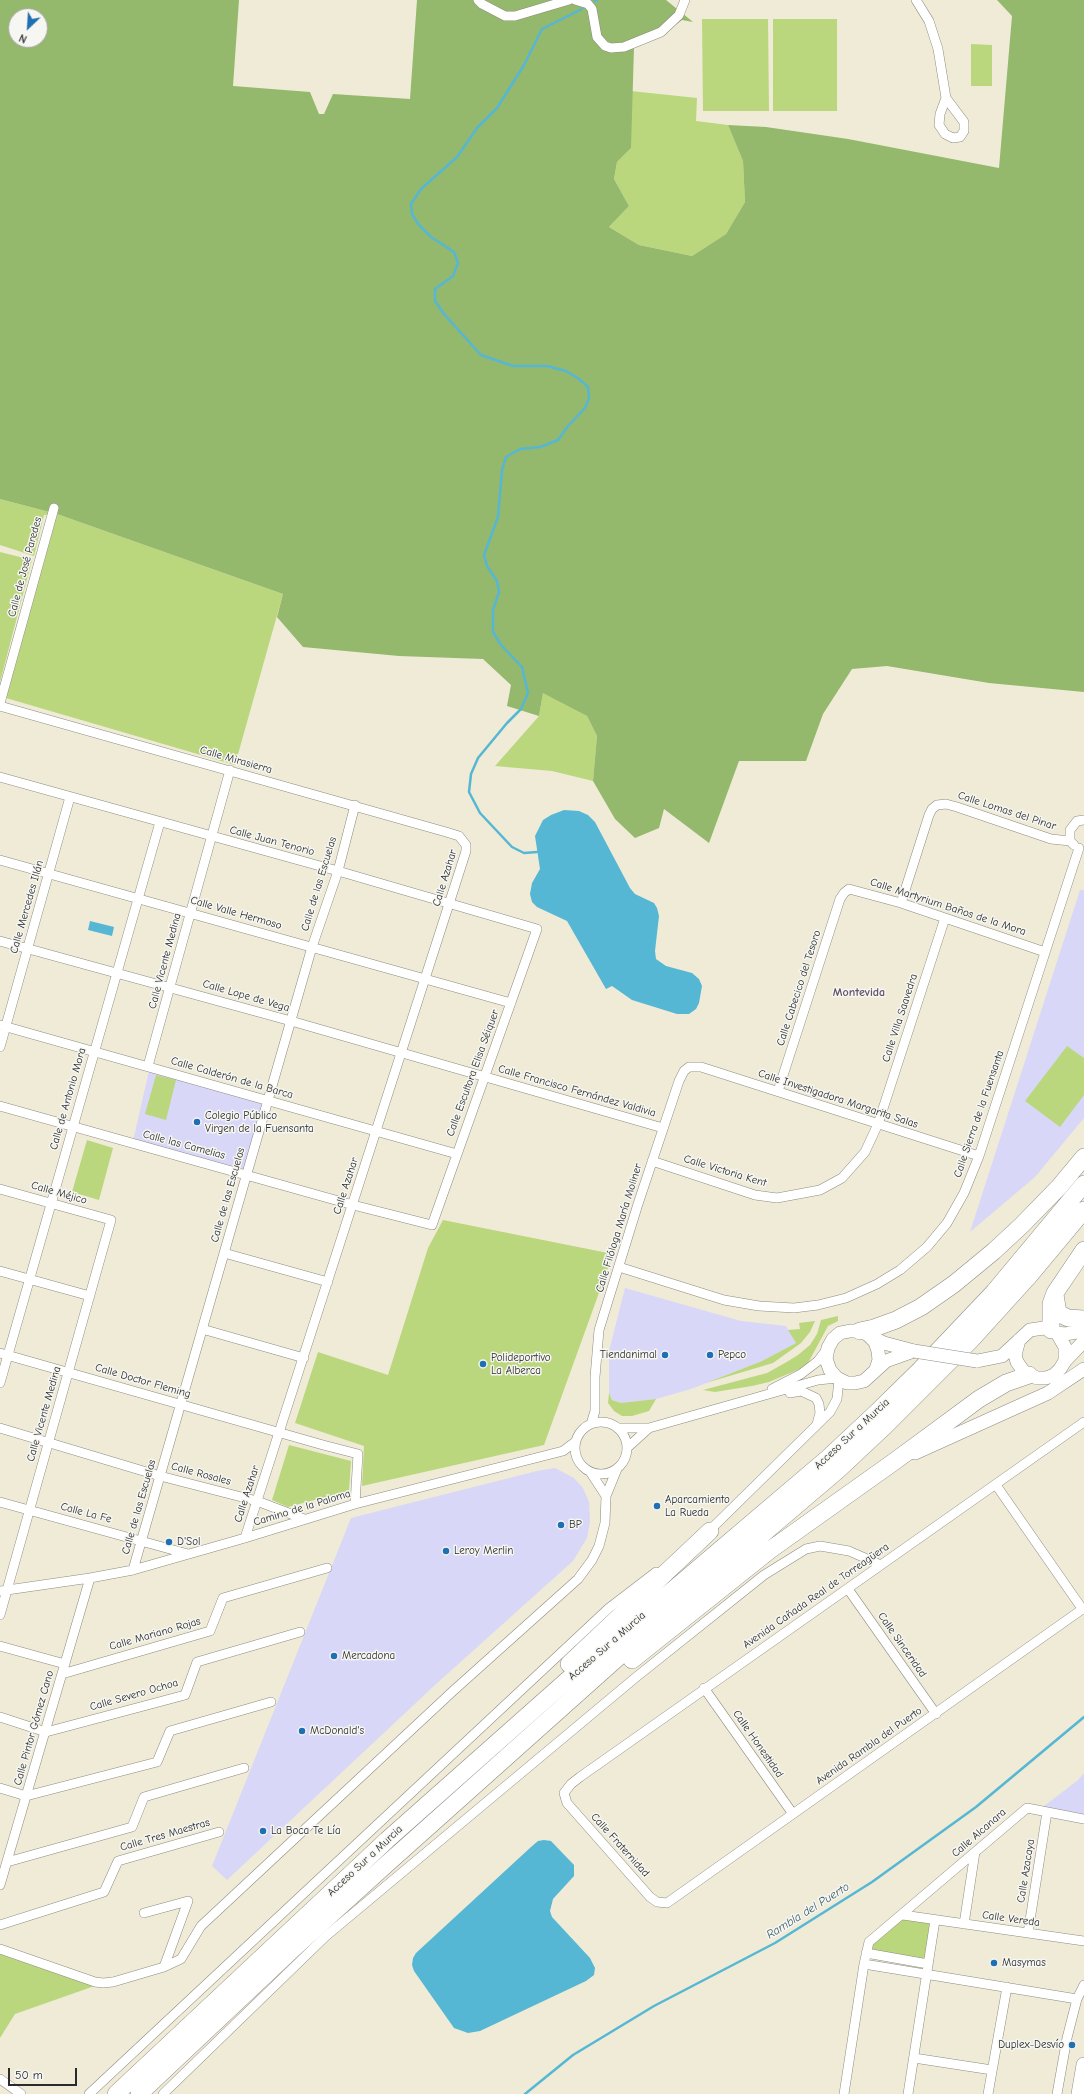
<!DOCTYPE html>
<html>
<head>
<meta charset="utf-8">
<style>
	body { margin:0 }
	#map { position:relative; width:1084px; height:2094px; overflow:hidden; background:#efebd7; font-family:"Comic Neue",sans-serif }
	canvas { display:block }
	.north { position:absolute; left:8px; top:8px; width:40px; height:40px; box-sizing:border-box; background:#f6f6f2; border:1px solid #a5a5a2; border-radius:50%; rotate:205deg; font-size:11px; font-weight:700; line-height:16px; text-align:center; color:#2b2b2b }
	.north::after { content:''; display:block; margin:auto; width:14px; height:18px; background:#1f6fb2; clip-path:polygon(50% 0,100% 100%,50% 72%,0 100%) }
	.scale { position:absolute; left:8px; top:2068px; width:69px; height:18px; box-sizing:border-box; border:2px solid #2b2b2b; border-top:0; padding-left:5px; font-size:12px; line-height:14px; white-space:nowrap; color:#2b2b2b; -webkit-text-stroke:3px #f6f6f2; paint-order:stroke }
</style>
</head>
<body>
<div id="map">
<canvas width="1084" height="2094"></canvas>
<div class="north">N</div>
<div class="scale">50 m</div>
</div>
<script>
const ctx = document.querySelector('canvas').getContext('2d');
ctx.lineJoin = 'round';
function fillPath(path, color) { ctx.fillStyle = color; ctx.fill(path, 'evenodd'); }
const toPath = rows => new Path2D(rows.map(r => 'M' + r).join(''));
function stroke(path, color, width, dash) { ctx.strokeStyle = color; ctx.lineWidth = width; ctx.lineCap = dash ? 'butt' : 'round'; ctx.setLineDash(dash || []); ctx.stroke(path); }
function drawText(font, color, halo, rows, align = 'center') {
  ctx.font = font + ' "Comic Neue",sans-serif'; ctx.lineWidth = 3; ctx.setLineDash([]); ctx.textBaseline = 'middle'; ctx.strokeStyle = halo; ctx.fillStyle = color; for (const [text, x, y, turn = 0] of rows) {
    ctx.save(); ctx.translate(x, y); ctx.rotate((+turn || 0) * Math.PI / 180); ctx.textAlign = isNaN(turn) ? turn : align; if (halo) ctx.strokeText(text, 0, 0); ctx.fillText(text, 0, 0); ctx.restore();
  }
}
fillPath(toPath([
	[1080,890,1084,890,1084,1118,1035,1177,970,1232],
	[149,1071,263,1103,244,1171,133,1141],
	[625,1288,741,1321,786,1326,796,1343,762,1361,691,1389,656,1399,621,1403,612,1400,609,1393,609,1351],
	[555,1468,574,1478,583,1488,589,1502,590,1521,587,1538,573,1561,435,1685,227,1880,212,1866,351,1518,537,1471],
	[1084,1773,1084,1815,1043,1807,1078,1780]
]), '#d8d7f8');
fillPath(toPath([
	[702,19,768,19,769,111,703,111],
	[773,19,837,19,837,111,773,111],
	[971,44,992,45,992,86,971,86],
	[631,91,697,98,696,121,728,125,743,161,745,202,726,234,692,256,639,245,609,227,629,206,614,179,617,162,631,148],
	[0,499,57,514,283,594,235,765,6,698,57,514,44,515,34,556,0,545],
	[0,552,32,560,0,682],
	[543,692,587,716,597,736,593,781,552,771,495,766,539,716],
	[1067,1046,1084,1058,1084,1095,1060,1127,1025,1101],
	[156,1075,176,1080,166,1120,145,1114],
	[87,1140,113,1148,99,1200,72,1192],
	[443,1220,613,1254,544,1445,362,1486,364,1446,295,1423,318,1352,388,1375,428,1248],
	[838,1316,838,1321,828,1326,808,1363,802,1368,769,1382,752,1386,715,1392,703,1390,767,1373,785,1363,798,1355,810,1345,817,1334,821,1320],
	[815,1321,810,1332,801,1343,773,1363,706,1383,762,1361,796,1343,788,1330,800,1329,799,1323],
	[609,1393,612,1400,621,1403,656,1399,649,1411,632,1416,622,1416,614,1411,608,1403],
	[289,1445,351,1461,349,1491,288,1507,272,1500],
	[903,1915,935,1920,928,1964,866,1953,869,1942],
	[0,1949,103,1983,15,2014,0,2038]
]), '#bbd77d');
fillPath(toPath([
	[0,0,239,0,233,86,310,92,319,114,324,114,333,94,410,99,417,0,666,0,693,22,682,20,660,36,634,47,631,148,617,162,614,179,629,206,609,227,639,245,692,256,726,234,745,202,743,161,728,125,766,127,848,139,999,168,1012,16,997,0,1084,0,1084,692,989,683,887,666,852,669,823,714,806,761,739,761,709,843,664,809,659,828,635,838,615,819,593,781,597,736,587,716,543,693,539,716,507,706,511,685,483,659,399,656,303,647,277,617,283,594,57,514,0,499],
	[16,16,40,16,40,40,16,40]
]), '#94b86c');
fillPath(toPath([
	[564,810,579,811,588,815,595,822,630,888,635,894,654,903,657,908,659,916,655,951,656,959,666,966,692,973,699,979,702,986,699,1003,696,1009,689,1014,677,1014,632,1000,612,986,606,989,567,921,537,907,532,902,530,894,532,883,540,869,535,836,543,820,551,815],
	[90,921,114,927,112,936,88,930],
	[544,1840,551,1841,574,1865,574,1876,553,1899,550,1911,552,1917,590,1958,595,1968,594,1975,586,1981,480,2031,468,2033,454,2028,414,1971,412,1965,413,1958,416,1953,531,1847,538,1841]
]), '#56b7d4');
stroke(toPath([
	[595,1,597,0],
	[537,852,524,853,512,847,480,813,469,792,471,774,478,758,507,723,521,709,528,693,522,667,501,645,493,632,493,610,499,592,497,581,487,566,484,555,498,517,502,470,506,457,520,449,540,447,558,440,568,426,585,408,589,398,588,387,579,379,566,371,547,366,513,366,481,355,444,314,435,301,435,289,453,276,458,263,454,252,431,237,419,225,412,214,411,204,421,189,457,157,477,128,497,108,524,65,542,29,582,9],
	[525,2094,573,2055,654,2006,775,1943,872,1882,976,1807,1084,1717]
]), '#56b7d4', 2.5);
const street = toPath([
	[478,0,482,4,505,16,515,16,569,0],
	[575,0,588,4,592,9,597,37,605,46,611,48,624,47,661,32,679,15,685,0],
	[916,0,929,21,938,49,946,98,940,114,939,125,945,134,953,138,960,137,964,131,964,122,946,98],
	[0,703,54,508],
	[0,706,446,832,459,836,466,845,466,851,449,904,245,1538],
	[0,777,338,871,537,929,432,1225,353,1205,0,1106],
	[1074,845,1070,841,1070,830,1077,821,1084,820],
	[0,860,511,1003],
	[901,903,929,815,932,809,937,805,946,804,957,807,1051,839,1070,841],
	[0,941,291,1021,663,1128],
	[0,1025,457,1154],
	[0,1047,70,797],
	[148,1066,230,770],
	[778,1091,840,899,844,893,849,889,901,903,1045,952],
	[652,1161,755,1195,777,1198,820,1190,842,1178,865,1152,878,1124,945,918],
	[0,1189,111,1220,0,1615],
	[224,1253,328,1282],
	[619,1267,724,1300,759,1306,794,1308,818,1305,846,1298,877,1284,900,1270,927,1247,947,1223,964,1193,979,1156,1079,848],
	[0,1271,90,1296],
	[202,1329,304,1358],
	[0,1353,323,1445,358,1454,355,1504],
	[0,1383,160,822],
	[772,1389,801,1374,818,1361,827,1349],
	[790,1393,801,1391,816,1398,819,1404,820,1413,817,1424],
	'575 1448a26 26 0 1 1 52 0a26 26 0 1 1-52 0Z',
	[1084,1422,580,1777,571,1784,564,1793,567,1803,650,1897,657,1902,667,1903,1084,1608],
	[591,1424,595,1411,595,1377,599,1330,638,1204,679,1081,684,1071,689,1067,701,1067,979,1156],
	[0,1428,160,1476,257,1501,304,1519],
	[618,1428,649,1428,818,1380,837,1378],
	[628,1447,649,1428],
	[591,1473,606,1496],
	[996,1485,1083,1610],
	[0,1502,188,1554],
	[707,1533,830,1412,837,1399,839,1379],
	[133,1570,312,947,338,871,355,805],
	[848,1589,936,1714],
	[0,1591,90,1578,133,1570,245,1538,355,1504,563,1451,575,1442],
	[0,1646,65,1664],
	[62,1674,210,1631,223,1598,327,1568],
	[704,1688,793,1814],
	[0,1717,46,1732,185,1695,197,1662,300,1632],
	[0,1788,26,1796,157,1762,170,1731,271,1702],
	[7,1862,132,1827,144,1797,244,1768],
	[0,1885,90,1578],
	[903,1915,1084,1941],
	[964,1924,975,1852],
	[0,1925,104,1892,118,1861,219,1832],
	[1028,1933,1047,1812],
	[0,1949,95,1982,103,1983,113,1982,164,1967,188,1901,144,1913],
	[866,1953,928,1964],
	[864,1964,1077,1999],
	[164,1967,181,1959,201,1926,453,1691,578,1579,592,1560,599,1546,605,1523,606,1496,617,1469],
	[914,2058,992,2070],
	[0,2079,21,2094],
	[89,2094,609,1608,656,1572],
	[163,2094,326,1936,635,1678,764,1575,806,1549,820,1546,849,1551,881,1565],
	[844,2094,864,1964,869,1942,1027,1808,1084,1819],
	[908,2094,935,1920],
	[988,2094,1007,1987],
	[1057,2094,1067,2038,1077,1999,1084,1985]
]);
const secondary = toPath([
	[850,1331,860,1331,884,1343,914,1351,886,1361,864,1381,855,1383,847,1383,837,1378,830,1370,826,1359,828,1348,833,1339,840,1333,850,1331],
	[1057,1333,1065,1334,1084,1331],
	[868,1335,875,1342,878,1351,879,1360,876,1369],
	[977,1361,1002,1356,1030,1330,1044,1328,1057,1333,1065,1347,1065,1361,1060,1369,1054,1375,1046,1378,1037,1378,1024,1372,1017,1362,1015,1355,1019,1340],
	[1065,1361,1084,1341],
	[915,1453,1048,1393,1084,1369]
]);
const primary = toPath([
	[1079,2094,1084,2065]
]);
const highway = toPath([
	[1055,1295,1058,1313,1068,1318,1084,1319],
	[1051,1330,1051,1304,1055,1293,1084,1250],
	[860,1331,874,1328,896,1320,921,1307,954,1284,994,1251,1022,1225,1059,1187,1084,1157],
	[632,1660,770,1550,895,1461,979,1399,1006,1383,1029,1375],
	[569,1664,710,1531],
	[116,2094,387,1840,581,1668,828,1458,875,1414,919,1371,994,1292,1084,1184],
	[139,2094,294,1948,389,1862,623,1653,838,1470,886,1425,970,1341,1029,1276,1084,1210]
]);
stroke(street, '#8d8b81', 10);
stroke(secondary, '#8d8b81', 14);
stroke(primary, '#8d8b81', 16);
stroke(highway, '#8d8b81', 18);
stroke(street, '#fff', 9);
stroke(secondary, '#fff', 13);
stroke(primary, '#fff', 15);
stroke(highway, '#fff', 17);
const secondaryBridge = toPath([
	[914,1351,977,1361]
]);
stroke(secondaryBridge, '#8d8b81', 14, []);
stroke(secondaryBridge, '#fff', 13);
for (const [x, y, r, color] of [
	[197,1122,4,"#1f6fb2"],
	[665,1355,4,"#1f6fb2"],
	[710,1355,4,"#1f6fb2"],
	[483,1364,4,"#1f6fb2"],
	[657,1506,4,"#1f6fb2"],
	[561,1525,4,"#1f6fb2"],
	[169,1542,4,"#1f6fb2"],
	[446,1551,4,"#1f6fb2"],
	[334,1656,4,"#1f6fb2"],
	[302,1731,4,"#1f6fb2"],
	[263,1831,4,"#1f6fb2"],
	[994,1963,4,"#1f6fb2"],
	[1072,2045,4,"#1f6fb2"]
]) { const dot = new Path2D(); dot.arc(x, y, r, 0, 2 * Math.PI); ctx.fillStyle = color; ctx.fill(dot); stroke(dot, '#f6f6f2', 1.5); }
drawText('11px', '#2b2b2b', '#f6f6f2', [
	["Calle de José Paredes",25,567,-75],
	["Calle Mirasierra",236,760,16],
	["Calle Lomas del Pinar",1007,811,18],
	["Calle Juan Tenorio",272,841,15],
	["Calle Azahar",445,878,-73],
	["Calle de las Escuelas",319,884,-73],
	["Calle Mercedes Illán",27,907,-74],
	["Calle Martyrium Baños de la Mora",948,907,18],
	["Calle Valle Hermoso",236,913,16],
	["Calle Vicente Medina",165,961,-75],
	["Calle Cabecico del Tesoro",799,988,-72],
	["Calle Lope de Vega",246,996,16],
	["Calle Villa Saavedra",900,1018,-72],
	["Calle Escultora Elisa Séiquer",473,1073,-70],
	["Calle Calderón de la Barca",232,1078,16],
	["Calle Francisco Fernández Valdivia",577,1091,16],
	["Calle de Antonio Mora",68,1099,-74],
	["Calle Investigadora Margarita Salas",838,1099,18],
	["Calle Sierra de la Fuensanta",979,1114,-71],
	["Calle las Camelias",184,1145,15],
	["Calle Victoria Kent",725,1171,17],
	["Calle Azahar",346,1186,-72],
	["Calle Méjico",59,1193,16],
	["Calle de las Escuelas",228,1195,-74],
	["Calle Filóloga María Moliner",619,1228,-73],
	["Calle Doctor Fleming",143,1381,16],
	["Calle Vicente Medina",44,1414,-74],
	["Acceso Sur a Murcia",852,1434,-43],
	["Calle Rosales",201,1474,15],
	["Calle Azahar",247,1494,-72],
	["Calle de las Escuelas",139,1507,-74],
	["Camino de la Paloma",302,1508,-17],
	["Calle La Fe",86,1513,15],
	["Avenida Cañada Real de Torreagüera",816,1596,-35],
	["Calle Mariano Rojas",155,1634,-16],
	["Calle Sinceridad",902,1645,55],
	["Acceso Sur a Murcia",607,1646,-41],
	["Calle Severo Ochoa",134,1695,-16],
	["Calle Pintor Gómez Cano",34,1728,-74],
	["Calle Honestidad",758,1744,55],
	["Avenida Rambla del Puerto",869,1746,-35],
	["Calle Alcanara",979,1833,-41],
	["Calle Tres Maestras",165,1835,-16],
	["Calle Fraternidad",620,1845,48],
	["Acceso Sur a Murcia",365,1861,-43],
	["Calle Azacaya",1026,1871,-81],
	["Calle Vereda",1011,1919,8]
]);
drawText('11px', '#2b2b2b', '#f6f6f2', [
	["Colegio Público",205,1116],
	["Virgen de la Fuensanta",205,1129],
	["Tiendanimal",657,1355,"right"],
	["Pepco",718,1355],
	["Polideportivo",491,1358],
	["La Alberca",491,1371],
	["Aparcamiento",665,1500],
	["La Rueda",665,1513],
	["BP",569,1525],
	["D'Sol",177,1542],
	["Leroy Merlin",454,1551],
	["Mercadona",342,1656],
	["McDonald's",310,1731],
	["La Boca Te Lía",271,1831],
	["Masymas",1002,1963],
	["Duplex-Desvío",1064,2045,"right"]
], 'left');
drawText('bold 12px', '#665466', '#f6f6f2', [
	["Montevida",859,993]
]);
drawText('italic 12px', '#3a5c66', '#f6f6f2', [
	["Rambla del Puerto",808,1911,-32]
]);
</script>
</body>
</html>
